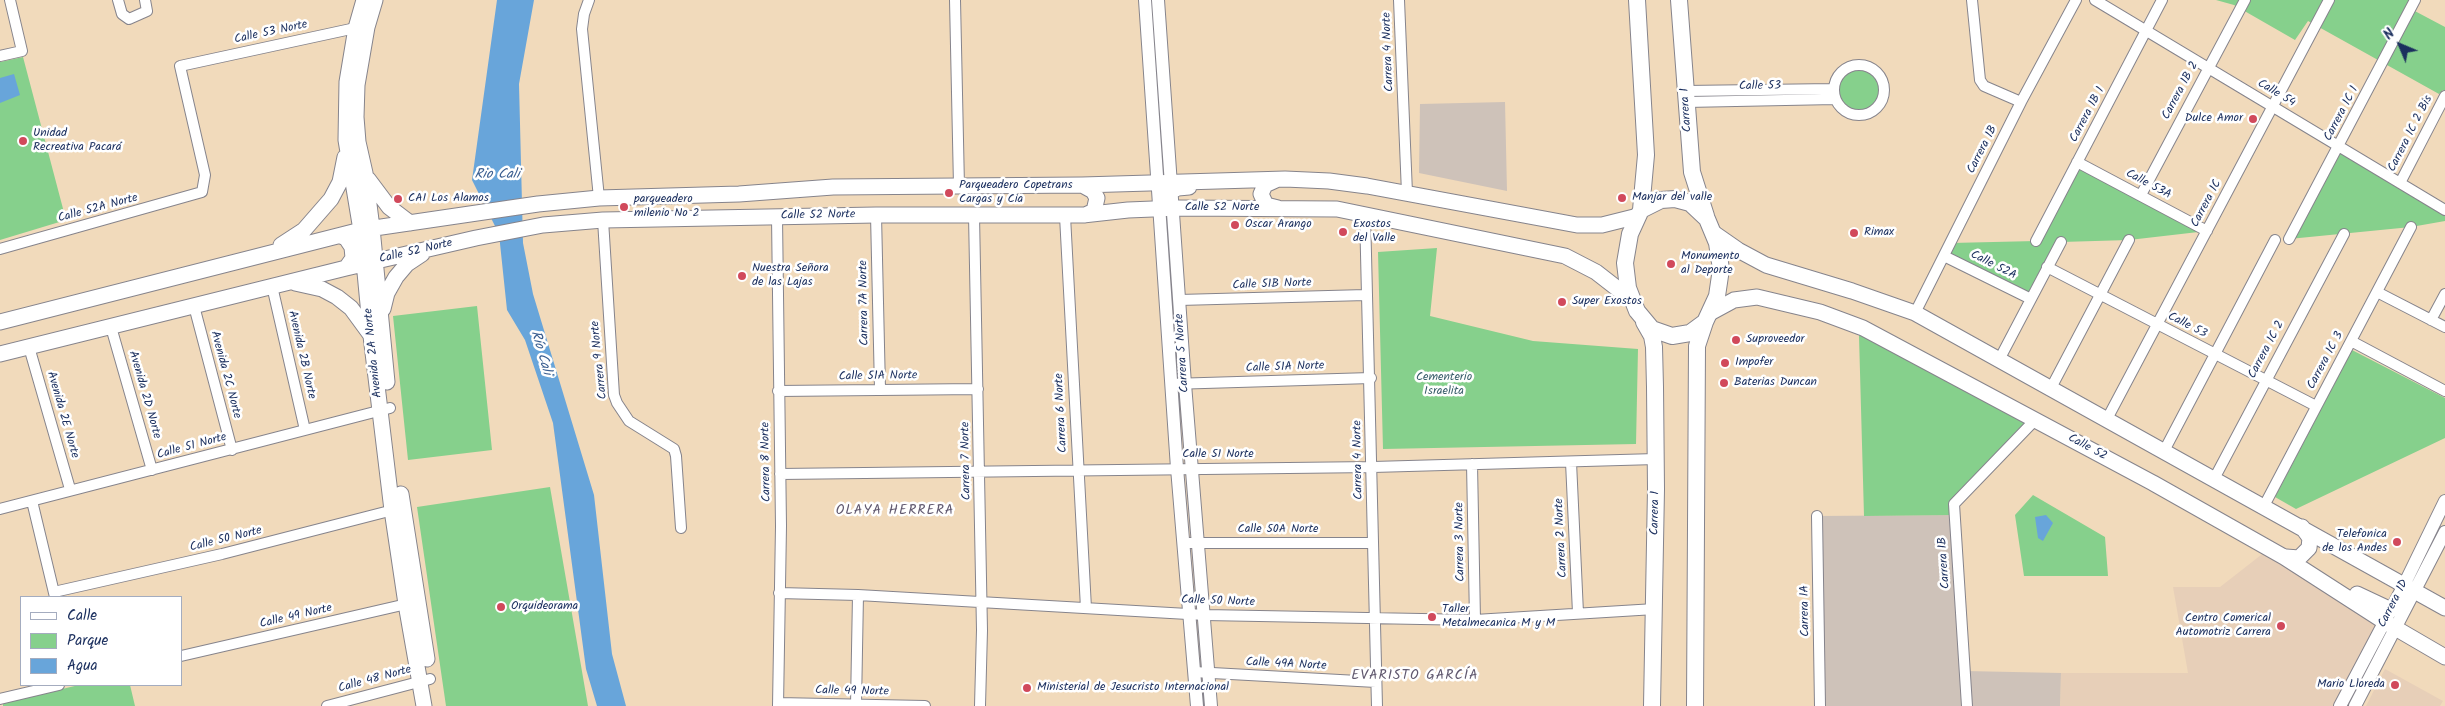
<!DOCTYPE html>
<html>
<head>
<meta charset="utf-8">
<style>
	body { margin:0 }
	#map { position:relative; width:2445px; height:706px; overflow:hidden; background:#f1dabb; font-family:Kalam,sans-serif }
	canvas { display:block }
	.legend { position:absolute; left:20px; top:596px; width:162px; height:90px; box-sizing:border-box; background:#fff; border:1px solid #a4acbf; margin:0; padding:6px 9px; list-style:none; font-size:15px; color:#1b2f5e }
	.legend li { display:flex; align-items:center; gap:10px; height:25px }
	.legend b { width:25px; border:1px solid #a4acbf }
	.north { position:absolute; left:2375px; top:20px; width:50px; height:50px; -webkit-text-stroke:4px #fff; paint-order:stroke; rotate:315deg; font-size:14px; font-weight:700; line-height:20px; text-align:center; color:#1b2f5e }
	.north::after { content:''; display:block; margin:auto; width:18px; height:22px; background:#1b2f5e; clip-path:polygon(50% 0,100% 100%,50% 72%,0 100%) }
</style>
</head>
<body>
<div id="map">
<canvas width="2445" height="706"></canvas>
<ul class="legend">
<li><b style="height:6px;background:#fff"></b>Calle</li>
<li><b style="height:14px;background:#86d08c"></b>Parque</li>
<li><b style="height:14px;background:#68a5da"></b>Agua</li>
</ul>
<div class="north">N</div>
</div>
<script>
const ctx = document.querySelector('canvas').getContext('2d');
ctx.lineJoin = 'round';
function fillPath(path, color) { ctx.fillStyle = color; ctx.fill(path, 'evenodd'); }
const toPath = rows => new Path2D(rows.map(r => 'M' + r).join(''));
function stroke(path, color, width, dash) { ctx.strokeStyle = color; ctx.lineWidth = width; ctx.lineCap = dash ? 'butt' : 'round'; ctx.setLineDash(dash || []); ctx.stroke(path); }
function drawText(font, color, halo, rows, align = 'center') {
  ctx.font = font + ' Kalam,sans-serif'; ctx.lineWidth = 5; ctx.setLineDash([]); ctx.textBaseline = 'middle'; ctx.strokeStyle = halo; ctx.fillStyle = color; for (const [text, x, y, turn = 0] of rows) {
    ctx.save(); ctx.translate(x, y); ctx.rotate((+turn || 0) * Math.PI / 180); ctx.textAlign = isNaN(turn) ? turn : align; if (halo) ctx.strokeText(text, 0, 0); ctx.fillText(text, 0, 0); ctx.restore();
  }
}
fillPath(toPath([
	[2270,548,2385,622,2340,706,2060,706,2061,673,2188,673,2173,587,2220,587],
	[2385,669,2443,701,2440,706,2366,706]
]), '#e7cfb8');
fillPath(toPath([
	[1505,102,1507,191,1419,173,1420,104],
	[1955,515,1965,671,2061,673,2060,706,1820,706,1817,516]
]), '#cec2b9');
fillPath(toPath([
	[2216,0,2415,0,2411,9,2445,27,2445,91,2443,90,2439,94,2308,21,2295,40,2234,5],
	[23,57,66,220,0,240,0,62],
	[1854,65,1861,65,1873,69,1878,73,1884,85,1881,103,1866,115,1847,113,1835,99,1686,102,1686,91,1833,89,1842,71],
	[2339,147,2445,210,2445,221,2411,227,2289,239],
	[2077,162,2207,231,2129,240,2061,242,2031,299,1944,256,1951,243,2036,241],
	[1437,248,1430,316,1533,341,1638,349,1636,444,1383,449,1378,252],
	[477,306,492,450,408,460,393,316],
	[1863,328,2035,420,1954,504,1955,515,1864,516,1859,336],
	[2352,350,2445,398,2445,438,2296,509,2275,497],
	[550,487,588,706,446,706,417,507],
	[2033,495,2105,537,2108,576,2024,576,2015,515],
	[79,685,130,685,135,706,3,706,3,703]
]), '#86d08c');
fillPath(toPath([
	[497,0,534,0,519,84,523,243,533,294,594,495,612,654,626,706,597,706,586,669,553,423,525,340,507,310,499,234,472,180],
	[14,74,20,95,0,103,0,78],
	[2046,515,2053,523,2043,541,2038,538,2035,517]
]), '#68a5da');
const minor = toPath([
	[118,0,122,14,129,19,147,11,145,0],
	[589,0,584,14,582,29,599,198],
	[955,0,959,186],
	[1399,0,1407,193],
	[1972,0,1980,80,1984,86,2021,102],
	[2095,0,2445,210],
	[0,56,22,51,10,0],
	'1834 90a25 25 0 1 1 50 0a25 25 0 1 1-50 0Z',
	[1686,91,1833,89],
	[1686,102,1835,99],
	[2077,162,2207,231],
	[2400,183,2445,96],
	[2141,195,2245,0],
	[1365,213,1377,706],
	[876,215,880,389],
	[974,215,982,630,980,706],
	[1065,216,1086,608],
	[777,217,781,526,778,706],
	[603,220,614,395,617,403,629,421,674,449,676,456,681,528],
	[2289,239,2415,0],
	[2036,241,2162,0],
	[0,249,202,192,205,175,180,66,360,27],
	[1944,256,2031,299],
	[2047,267,2316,406],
	[272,286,305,430],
	[2377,292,2445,327],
	[1179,300,1366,295],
	[194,306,232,450],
	[1915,313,2021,102,2076,0],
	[2431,320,2445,294],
	[111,327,152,470],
	[2351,341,2445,391],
	[29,347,70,489],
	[1999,360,2061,242],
	[1171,384,1371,378],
	[2051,388,2129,240],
	[778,391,978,389],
	[2107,419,2329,0],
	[2164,451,2275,240],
	[1571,462,1578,613],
	[1472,464,1475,620],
	[780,474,1373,467,1656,459],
	[2214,479,2344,234],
	[32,501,55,597],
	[2264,506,2411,227],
	[0,509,390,408],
	[1817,516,1820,706],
	[1184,543,1372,543],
	[54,592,222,554,397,509],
	[779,593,858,595,1205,615,1475,620,1655,609],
	[181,656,411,603],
	[1194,672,1376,682],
	[0,699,59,685],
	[778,703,925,706],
	[856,705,858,595],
	[327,706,430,679],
	[1967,706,1954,504,2035,420]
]);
const tertiary = toPath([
	[1145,0,1177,468,1197,706],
	[1158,0,1185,384,1211,706],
	[2340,706,2404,585,2445,501],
	[2355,706,2445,532]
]);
const secondary = toPath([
	[364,0,356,28,347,82,346,140,361,230,371,336,392,510,406,604,424,706],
	[375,0,367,27,357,85,356,117,358,142,365,173,372,228,387,382],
	[368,179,389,207,410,223],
	[1276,180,1265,185,1261,194,1266,205,1278,208],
	[1082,185,1093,191,1097,198,1094,211,1085,215],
	[1159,210,1171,191,1178,188,1189,187],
	[1715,234,1738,250,1766,265,1852,291,1915,313,2445,608],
	[341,236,346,238,352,247,353,258,346,268],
	[281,245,304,230,331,199,340,182,345,157],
	[295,283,322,289,337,297,351,308,370,334],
	[383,309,387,293,396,277,407,264,422,254],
	[1710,313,1734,300,1757,297,1820,312,1863,328,2153,483,2284,557,2385,622,2445,657],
	[0,322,361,230,538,204,599,198,739,194,833,187,1082,185,1285,179,1329,181,1367,186,1577,225,1602,225,1638,216],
	[0,354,346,268,476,238,543,225,603,220,876,215,1083,215,1128,210,1178,208,1337,209,1565,256,1596,272,1632,300],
	[401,494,427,659],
	[2286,557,2299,558,2309,548,2310,538,2302,527],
	[2357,594,2391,610,2415,591]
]);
const primary = toPath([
	[1637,0,1646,155,1641,210],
	[1679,0,1692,172,1706,216],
	[1675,199,1690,203,1707,219,1717,243,1721,269,1717,296,1705,322,1690,333,1672,336,1652,329,1637,311,1628,288,1625,263,1630,234,1641,210,1661,200,1675,199],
	[1644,322,1652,336,1654,347,1655,387,1656,489,1652,706],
	[1695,706,1697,346,1705,322]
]);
stroke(minor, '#86848c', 12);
stroke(tertiary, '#86848c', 14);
stroke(secondary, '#86848c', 17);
stroke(primary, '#86848c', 18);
stroke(minor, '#fff', 10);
stroke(tertiary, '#fff', 12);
stroke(secondary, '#fff', 15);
stroke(primary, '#fff', 16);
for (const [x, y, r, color] of [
	[2253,119,5,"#d1495b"],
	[23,141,5,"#d1495b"],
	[949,193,5,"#d1495b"],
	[1622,198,5,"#d1495b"],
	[398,199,5,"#d1495b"],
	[624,207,5,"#d1495b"],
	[1235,225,5,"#d1495b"],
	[1343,232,5,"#d1495b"],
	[1854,233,5,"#d1495b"],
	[1671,264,5,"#d1495b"],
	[742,276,5,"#d1495b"],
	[1562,302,5,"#d1495b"],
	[1736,340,5,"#d1495b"],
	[1725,363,5,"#d1495b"],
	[1724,383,5,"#d1495b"],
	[2397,542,5,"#d1495b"],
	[501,607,5,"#d1495b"],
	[1432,617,5,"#d1495b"],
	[2281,626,5,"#d1495b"],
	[2395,685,5,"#d1495b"],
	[1027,688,5,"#d1495b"]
]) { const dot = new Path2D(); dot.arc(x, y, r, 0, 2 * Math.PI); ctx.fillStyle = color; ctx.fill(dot); stroke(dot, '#fff', 2); }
drawText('12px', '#1b2f5e', '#fff', [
	["Calle 53 Norte",271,33,-12],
	["Carrera 4 Norte",1389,52,-92],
	["Calle 53",1760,87,-1],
	["Carrera 1B 2",2181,91,-62],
	["Calle 54",2276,94,31],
	["Carrera 1",1687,110,-94],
	["Carrera 1C 1",2342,114,-62],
	["Carrera 1B 1",2088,115,-62],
	["Carrera 1C 2 Bis",2411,134,-63],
	["Carrera 1B",1983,150,-63],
	["Calle 53A",2148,185,28],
	["Carrera 1C",2207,204,-62],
	["Calle 52 Norte",1222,208],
	["Calle 52A Norte",98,209,-15],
	["Calle 52 Norte",818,216,-1],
	["Calle 52 Norte",416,252,-13],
	["Calle 52A",1993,266,27],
	["Calle 51B Norte",1272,285,-2],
	["Carrera 7A Norte",865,303,-91],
	["Calle 53",2187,326,27],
	["Carrera 1C 2",2267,350,-62],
	["Avenida 2A Norte",374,353,-96],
	["Carrera 5 Norte",1183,353,-94],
	["Avenida 2B Norte",301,355,77],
	["Carrera 9 Norte",600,360,-96],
	["Carrera 1C 3",2326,361,-62],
	["Calle 51A Norte",1285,368,-2],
	["Avenida 2C Norte",225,375,75],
	["Calle 51A Norte",878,377,-1],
	["Avenida 2D Norte",144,395,74],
	["Carrera 6 Norte",1062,413,-93],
	["Avenida 2E Norte",62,415,74],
	["Calle 51 Norte",192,447,-15],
	["Calle 52",2087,448,28],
	["Calle 51 Norte",1218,455],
	["Carrera 4 Norte",1359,460,-91],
	["Carrera 7 Norte",967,461,-91],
	["Carrera 8 Norte",767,462,-91],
	["Carrera 1",1656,513,-89],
	["Calle 50A Norte",1278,530],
	["Carrera 2 Norte",1562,538,-93],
	["Calle 50 Norte",226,540,-14],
	["Carrera 3 Norte",1461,542,-91],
	["Carrera 1B",1945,563,-94],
	["Calle 50 Norte",1218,602,2],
	["Carrera 1D",2394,604,-63],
	["Carrera 1A",1806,611,-91],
	["Calle 49 Norte",296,617,-13],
	["Calle 49A Norte",1286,665,3],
	["Calle 48 Norte",375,680,-15],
	["Calle 49 Norte",852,692,1]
]);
drawText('12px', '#1b2f5e', '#fff', [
	["Dulce Amor",2243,119,"right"],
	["Unidad",33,134],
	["Recreativa Pacará",33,148],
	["Parqueadero Copetrans",959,186],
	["Cargas y Cia",959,200],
	["Manjar del valle",1632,198],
	["CAI Los Alamos",408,199],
	["parqueadero",634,200],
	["milenio No 2",634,214],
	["Oscar Arango",1245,225],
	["Exostos",1353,225],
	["del Valle",1353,239],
	["Rimax",1864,233],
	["Monumento",1681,257],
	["al Deporte",1681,271],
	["Nuestra Señora",752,269],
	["de las Lajas",752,283],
	["Super Exostos",1572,302],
	["Suproveedor",1746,340],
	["Impofer",1735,363],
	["Baterias Duncan",1734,383],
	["Telefonica",2387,535,"right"],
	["de los Andes",2387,549,"right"],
	["Orquideorama",511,607],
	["Taller",1442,610],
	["Metalmecanica M y M",1442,624],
	["Centro Comerical",2271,619,"right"],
	["Automotriz Carrera",2271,633,"right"],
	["Mario Lloreda",2385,685,"right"],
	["Ministerial de Jesucristo Internacional",1037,688]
], 'left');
drawText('12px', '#3b5f6c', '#fff', [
	["Cementerio",1444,378],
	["Israelita",1444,392]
]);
drawText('italic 14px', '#3a5e90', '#fff', [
	["Rio Cali",497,176],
	["Río Cali",540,353,74]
]);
ctx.letterSpacing = '1px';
drawText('14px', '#61596f', '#fff', [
	["OLAYA HERRERA",895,512],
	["EVARISTO GARCÍA",1415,677]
]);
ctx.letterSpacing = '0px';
</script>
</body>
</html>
